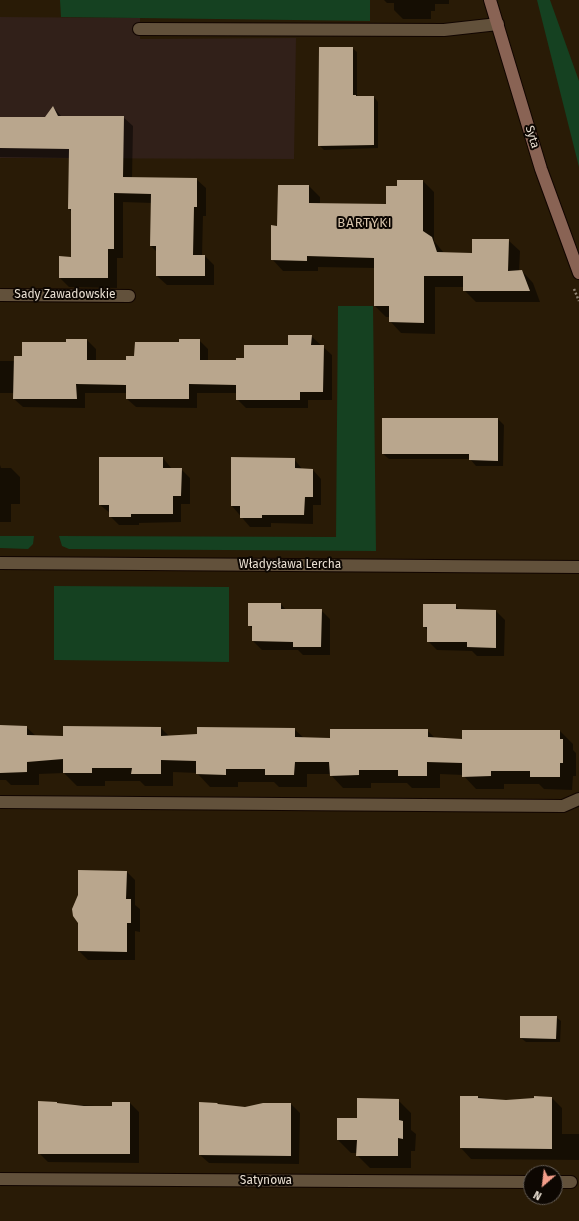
<!DOCTYPE html>
<html>
<head>
<meta charset="utf-8">
<style>
	body { margin:0 }
	#map { position:relative; width:579px; height:1221px; overflow:hidden; background:#291b06; font-family:"Fira Sans",sans-serif }
	canvas { display:block }
	.north { position:absolute; left:523px; top:1165px; width:40px; height:40px; box-sizing:border-box; background:#0d0702; border:1px solid #655d55; border-radius:50%; rotate:208deg; font-size:11px; font-weight:700; line-height:16px; text-align:center; color:#e8ded1 }
	.north::after { content:''; display:block; margin:auto; width:14px; height:18px; background:#f49e8a; clip-path:polygon(50% 0,100% 100%,50% 72%,0 100%) }
</style>
</head>
<body>
<div id="map">
<canvas width="579" height="1221"></canvas>
<div class="north">N</div>
</div>
<script>
const ctx = document.querySelector('canvas').getContext('2d');
ctx.lineJoin = 'round';
function fillPath(path, color) { ctx.fillStyle = color; ctx.fill(path, 'evenodd'); }
const toPath = rows => new Path2D(rows.map(r => 'M' + r).join(''));
function stroke(path, color, width, dash) { ctx.strokeStyle = color; ctx.lineWidth = width; ctx.lineCap = dash ? 'butt' : 'round'; ctx.setLineDash(dash || []); ctx.stroke(path); }
function drawText(font, color, halo, rows, align = 'center') {
  ctx.font = font + ' "Fira Sans",sans-serif'; ctx.lineWidth = 4; ctx.setLineDash([]); ctx.textBaseline = 'middle'; ctx.strokeStyle = halo; ctx.fillStyle = color; for (const [text, x, y, turn = 0] of rows) {
    ctx.save(); ctx.translate(x, y); ctx.rotate((+turn || 0) * Math.PI / 180); ctx.textAlign = isNaN(turn) ? turn : align; if (halo) ctx.strokeText(text, 0, 0); ctx.fillText(text, 0, 0); ctx.restore();
  }
}
fillPath(toPath([
	[0,17,140,18,140,39,296,38,294,159,0,158]
]), '#312019');
fillPath(toPath([
	[60,0,370,0,370,21,61,17],
	[537,0,550,0,579,81,579,167],
	[338,306,373,306,376,551,69,549,62,546,59,536,336,537],
	[0,536,34,536,33,544,28,549,0,548],
	[54,586,229,587,229,662,54,660]
]), '#154121');
fillPath(toPath([
	[384,0,449,0,449,4,435,4,435,11,431,11,431,19,403,19,394,10,394,3,387,3],
	[352,48,357,52,357,97,374,97,378,102,378,148,324,150,319,145],
	[53,107,62,117,123,117,133,126,132,178,196,179,206,188,206,216,203,216,202,256,205,256,214,265,214,285,167,285,157,276,157,252,151,246,152,203,123,202,123,258,117,258,117,288,69,287,60,278,72,258,72,212,69,209,70,158,0,157,0,118,46,118],
	[423,181,434,192,434,241,444,253,473,254,508,240,520,251,519,272,522,271,533,283,540,302,476,302,464,290,464,287,435,287,435,334,401,333,390,321,390,317,386,317,375,306,375,268,318,267,318,271,283,271,272,259,278,227,309,186,320,197,320,204,387,205,398,187],
	[311,336,332,355,332,400,308,400,308,408,246,408,237,399,237,393,197,393,197,408,136,407,127,399,127,393,85,393,85,408,23,407,14,399,14,393,0,393,0,361,14,361,67,343,87,340,96,349,96,361,127,361,180,343,199,340,208,349,208,361,237,361,289,346],
	[498,419,504,425,503,466,476,466,470,459,389,459,383,454],
	[163,458,172,469,181,469,190,478,190,504,181,504,181,522,139,523,139,525,119,525,110,516,110,513,100,505],
	[294,459,303,470,313,470,321,479,321,505,313,505,313,524,271,523,271,527,250,527,232,506],
	[0,465,1,468,11,468,20,477,20,504,11,504,11,522,0,522],
	[281,604,286,610,321,610,330,619,330,655,303,655,298,650,262,650,253,641,253,630,249,625],
	[455,605,460,610,496,611,505,620,504,656,477,656,472,651,437,650,428,641,428,631,424,626],
	[0,726,26,727,36,736,64,737,161,728,170,737,294,729,304,738,331,739,427,730,436,739,463,740,560,731,573,744,573,750,576,753,576,776,573,776,572,790,544,789,539,784,504,784,504,789,476,789,463,775,440,774,440,788,412,788,407,783,371,783,371,788,343,788,330,774,307,774,307,787,279,787,274,782,238,782,238,787,210,787,197,773,173,772,173,786,145,786,140,781,105,781,105,786,77,786,64,773,39,774,39,785,11,785,6,780,0,780],
	[127,872,135,880,135,905,140,909,140,932,135,931,135,960,88,960,79,951],
	[556,1017,561,1021,560,1042,526,1042,521,1038],
	[461,1097,478,1097,506,1101,552,1098,562,1108,562,1134,579,1134,579,1160,471,1159,461,1148],
	[398,1100,411,1113,411,1130,416,1134,415,1151,411,1151,411,1168,370,1168,357,1155,357,1153,351,1153,338,1140,358,1119],
	[113,1103,130,1103,139,1112,139,1163,48,1162,39,1153,58,1104,113,1107],
	[291,1104,300,1113,299,1164,209,1163,200,1155,219,1105,245,1108]
]), '#0007');
fillPath(toPath([
	[319,47,353,47,353,95,356,95,356,96,374,96,374,145,318,146],
	[53,106,58,116,124,116,123,177,197,178,197,207,194,207,193,255,205,255,205,276,156,276,156,246,150,246,151,194,114,193,114,249,108,249,108,278,59,278,59,256,71,257,71,209,68,209,69,149,0,148,0,117,45,117],
	[397,180,423,180,423,231,432,237,437,252,472,253,472,239,509,239,508,271,522,270,530,291,463,291,463,276,424,276,424,323,389,322,389,306,374,306,374,258,307,256,307,261,271,260,271,225,277,226,278,185,309,185,309,203,386,204,386,186,397,186],
	[288,335,312,335,311,345,324,345,323,392,300,392,300,400,236,400,236,385,189,384,189,399,126,399,126,385,76,384,77,399,13,399,14,356,22,356,22,342,66,342,66,339,87,339,87,360,126,360,126,356,134,356,135,342,179,342,179,339,200,339,200,360,236,360,236,358,244,358,244,345,288,345],
	[382,418,498,418,498,461,469,460,469,454,382,454],
	[99,457,163,457,163,468,182,468,181,496,173,496,173,514,131,514,131,517,109,517,109,505,99,505],
	[231,457,295,458,295,468,313,469,313,497,305,497,304,515,262,515,262,518,240,518,240,506,231,506],
	[248,603,281,603,281,609,322,609,321,647,293,647,293,642,252,641,252,626,248,626],
	[423,604,456,604,456,609,496,610,496,648,467,647,467,642,427,642,427,627,423,627],
	[0,725,27,726,27,735,63,736,63,726,161,727,161,736,197,734,197,727,295,728,295,737,330,738,330,729,428,729,428,737,462,739,462,730,560,730,560,739,563,739,563,763,560,763,560,777,530,777,530,771,491,771,491,776,462,777,462,763,427,762,427,776,398,776,398,770,359,770,359,775,330,776,329,762,295,762,294,775,265,775,265,769,226,769,226,775,196,774,196,761,161,760,161,774,131,774,132,768,92,768,92,773,63,773,63,759,27,762,27,772,0,773],
	[78,870,127,871,126,899,131,899,131,923,127,923,127,952,78,951,78,923,73,916,72,909,78,895],
	[520,1016,557,1016,556,1039,520,1038],
	[460,1096,478,1096,478,1098,506,1100,534,1098,534,1096,552,1097,552,1149,460,1148],
	[357,1098,399,1099,399,1120,403,1121,403,1139,398,1138,398,1156,356,1156,357,1140,337,1140,337,1118,357,1118],
	[38,1101,57,1102,57,1103,84,1106,112,1106,112,1102,130,1102,130,1154,38,1154],
	[199,1102,217,1103,218,1104,245,1107,263,1103,291,1103,291,1156,199,1155]
]), '#b9a68d');
const lane = toPath([
	[139,29,444,30,498,24],
	[0,802,563,806,579,799]
]);
const street = toPath([
	[0,295,129,296],
	[0,563,579,567],
	[0,1179,531,1182],
	[555,1182,571,1182]
]);
const secondary = toPath([
	[490,0,541,169,579,273]
]);
stroke(lane, '#110500', 14);
stroke(street, '#110500', 14);
stroke(secondary, '#110500', 14);
stroke(toPath([
	[574,289,579,301]
]), '#918575', 2.5, [2, 2]);
stroke(lane, '#62513b', 12);
stroke(street, '#62513b', 12);
stroke(secondary, '#896354', 12);
drawText('12px', '#e8ded1', '#0d0702', [
	["Syta",532,137,73],
	["Sady Zawadowskie",65,295],
	["Władysława Lercha",290,565],
	["Satynowa",266,1181]
]);
ctx.letterSpacing = '1px';
drawText('13px', '#d8c4ab', '#0d0702', [
	["BARTYKI",365,223]
]);
ctx.letterSpacing = '0px';
</script>
</body>
</html>
